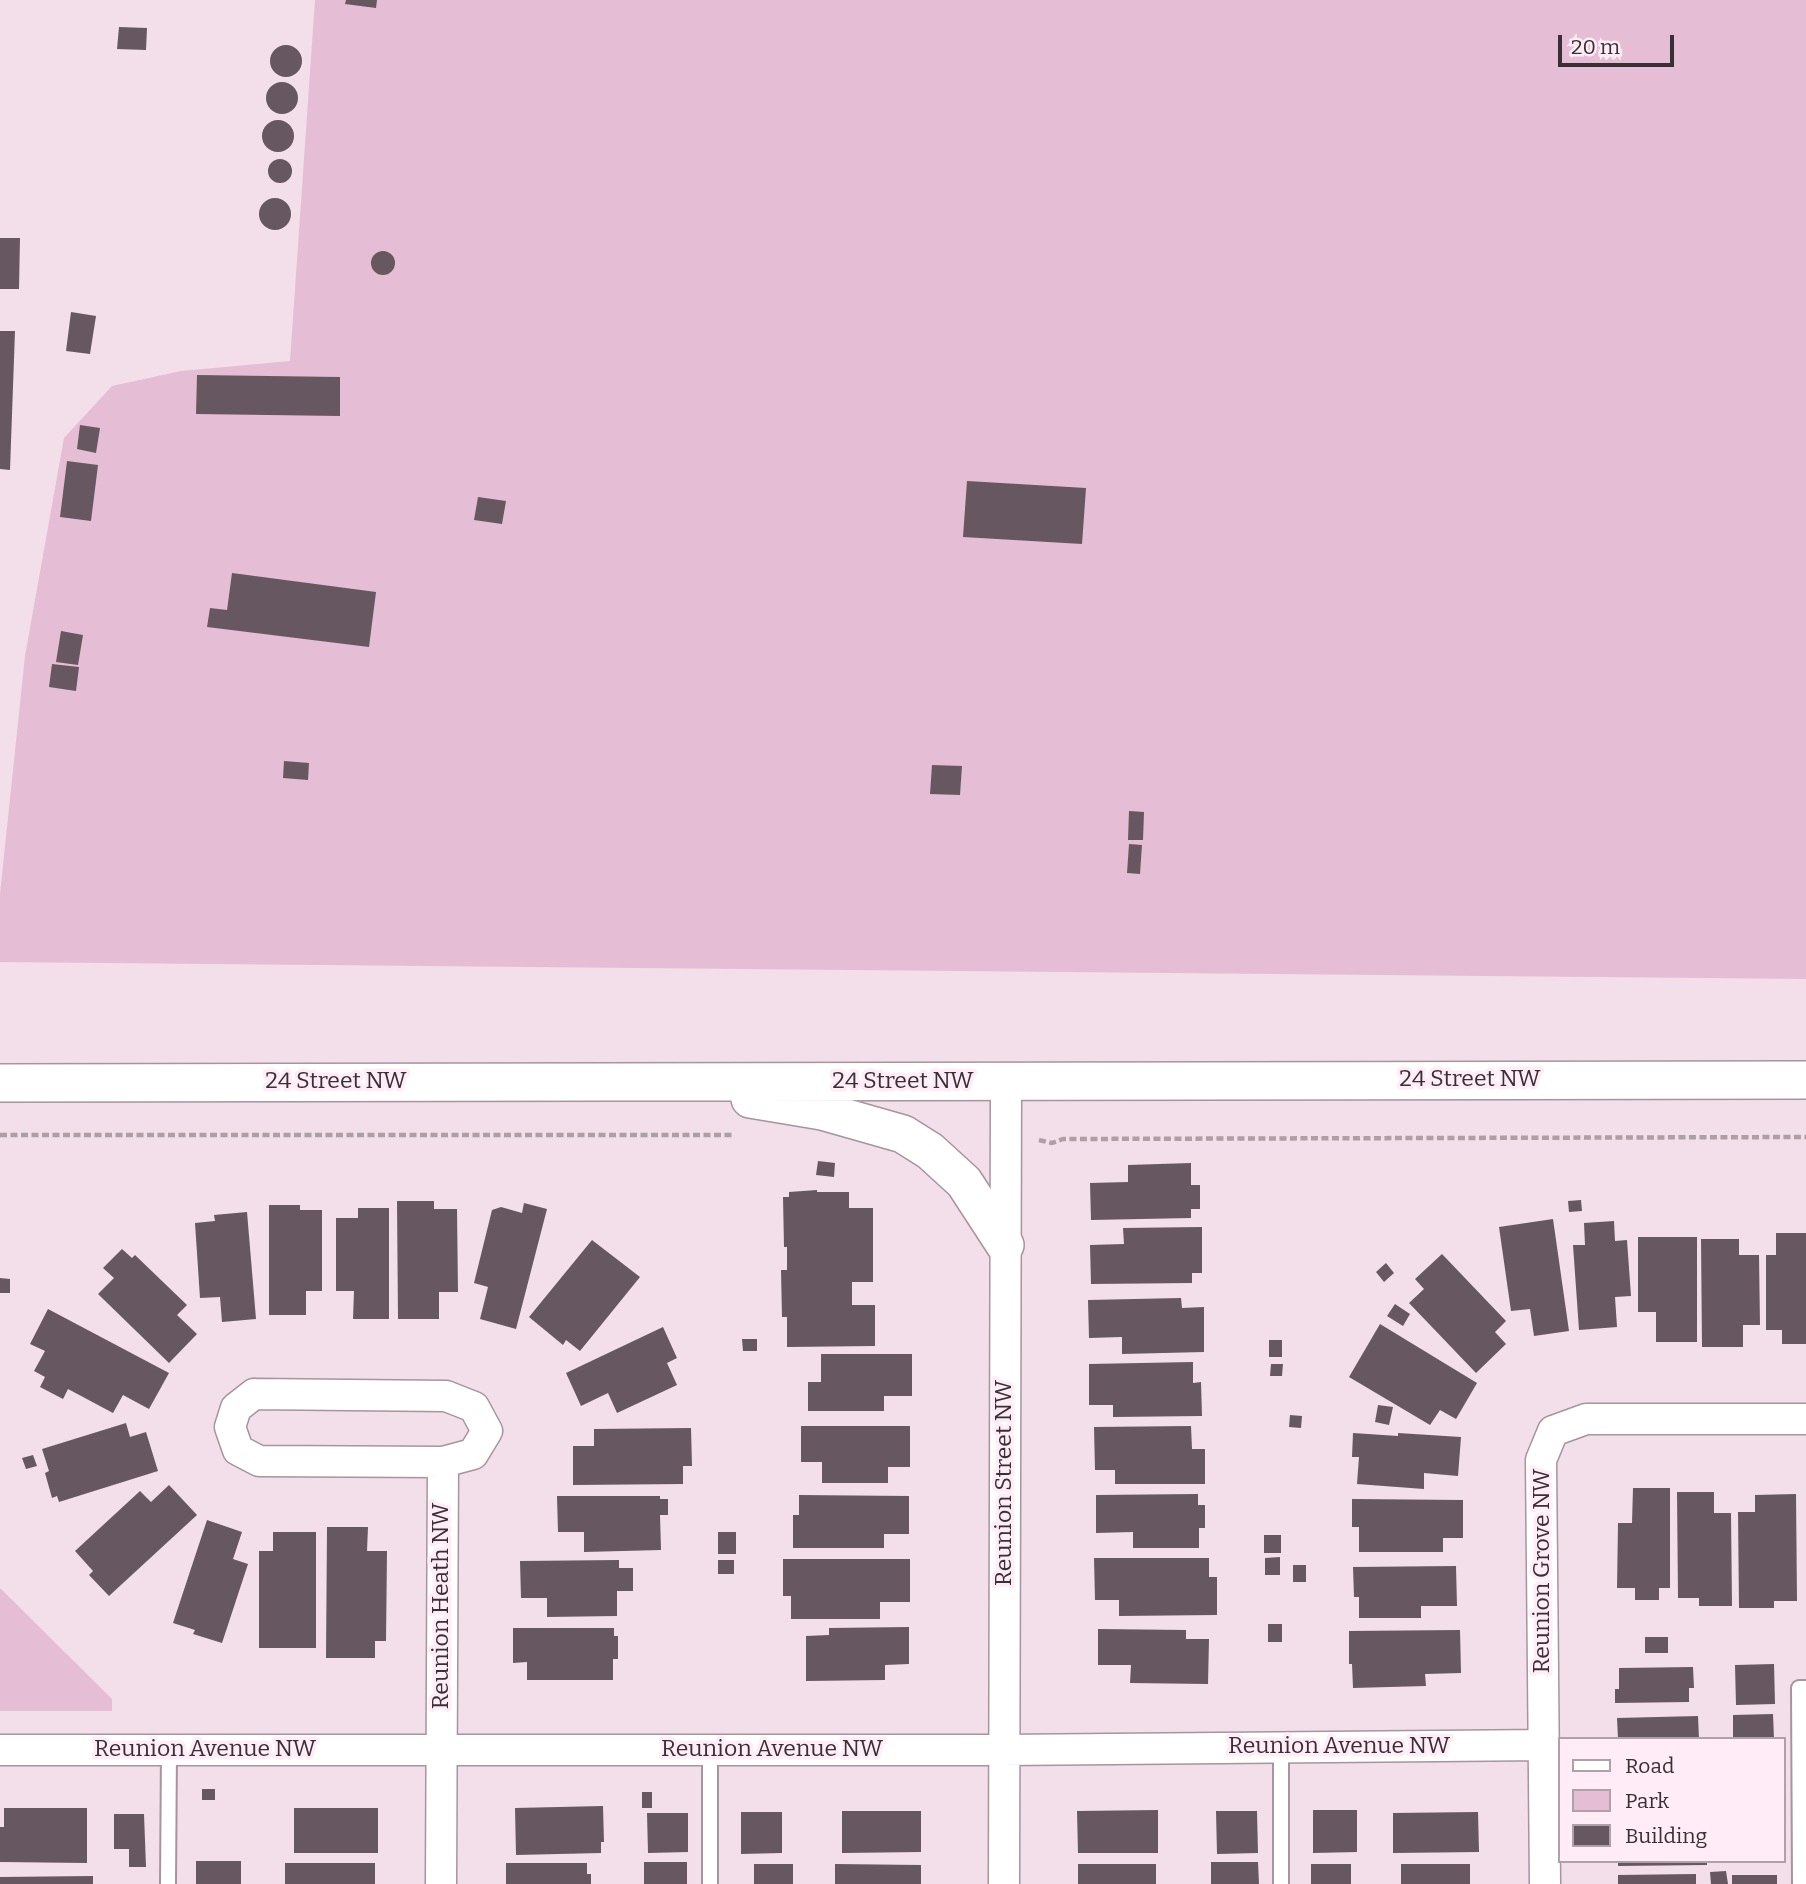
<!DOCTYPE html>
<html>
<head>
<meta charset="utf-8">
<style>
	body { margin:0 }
	#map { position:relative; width:1806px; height:1884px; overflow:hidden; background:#f2dfe9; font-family:Bitter,serif }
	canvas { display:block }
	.legend { position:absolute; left:1558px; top:1737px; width:228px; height:126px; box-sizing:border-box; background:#ffecf6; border:2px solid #afa1a8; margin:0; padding:9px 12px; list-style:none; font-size:21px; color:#373034 }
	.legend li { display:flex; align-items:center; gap:14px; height:35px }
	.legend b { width:35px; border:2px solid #afa1a8 }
	.scale { position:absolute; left:1558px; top:35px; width:116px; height:32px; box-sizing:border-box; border:4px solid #373034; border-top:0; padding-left:9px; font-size:21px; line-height:24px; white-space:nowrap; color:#373034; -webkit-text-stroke:5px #ffecf6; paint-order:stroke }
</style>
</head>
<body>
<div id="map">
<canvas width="1806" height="1884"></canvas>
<ul class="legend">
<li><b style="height:9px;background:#fff"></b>Road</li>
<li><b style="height:19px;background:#e5bdd4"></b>Park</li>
<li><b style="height:19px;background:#675760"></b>Building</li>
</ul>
<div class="scale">20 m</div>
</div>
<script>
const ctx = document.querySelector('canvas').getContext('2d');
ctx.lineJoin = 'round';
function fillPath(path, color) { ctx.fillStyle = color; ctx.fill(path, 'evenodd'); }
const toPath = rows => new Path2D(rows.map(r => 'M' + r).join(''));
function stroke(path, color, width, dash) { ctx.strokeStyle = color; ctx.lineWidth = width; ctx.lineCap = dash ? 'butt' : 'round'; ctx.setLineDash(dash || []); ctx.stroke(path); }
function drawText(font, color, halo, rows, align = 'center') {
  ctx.font = font + ' Bitter,serif'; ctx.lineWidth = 7; ctx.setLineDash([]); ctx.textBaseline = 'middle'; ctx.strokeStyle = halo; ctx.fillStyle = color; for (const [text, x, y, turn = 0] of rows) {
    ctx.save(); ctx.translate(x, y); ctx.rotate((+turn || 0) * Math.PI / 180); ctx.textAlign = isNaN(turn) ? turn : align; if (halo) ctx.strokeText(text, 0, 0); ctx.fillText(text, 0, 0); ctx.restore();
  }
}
fillPath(toPath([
	[315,0,1806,0,1806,979,0,962,0,894,25,656,64,438,112,386,181,371,290,361],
	[0,1588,112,1699,112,1711,0,1711]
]), '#e5bdd4');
fillPath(toPath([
	[346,0,377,0,376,8,345,4],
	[119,27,147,28,146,50,117,49],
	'270 61a16 16 0 1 1 32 0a16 16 0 1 1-32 0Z',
	'266 98a16 16 0 1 1 32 0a16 16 0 1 1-32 0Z',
	'262 136a16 16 0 1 1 32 0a16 16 0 1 1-32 0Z',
	'268 171a12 12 0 1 1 24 0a12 12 0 1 1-24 0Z',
	'259 214a16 16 0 1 1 32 0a16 16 0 1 1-32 0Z',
	[0,238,20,238,19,289,0,289],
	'371 263a12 12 0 1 1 24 0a12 12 0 1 1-24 0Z',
	[71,312,96,316,90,354,66,351],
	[0,331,15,331,10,470,0,469],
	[197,375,340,377,340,416,196,414],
	[80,425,100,428,96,453,77,449],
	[67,461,98,465,91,521,60,517],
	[967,481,1086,488,1082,544,963,537],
	[478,497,506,501,502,524,474,520],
	[232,573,376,592,369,647,207,627,210,608,227,610],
	[61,631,83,635,78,665,56,662],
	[52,664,79,667,76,691,49,687],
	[284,761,309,763,308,780,283,778],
	[932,765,962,766,960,795,930,794],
	[1129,811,1144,812,1143,840,1128,840],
	[1129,844,1142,845,1140,874,1127,873],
	[818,1161,835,1163,834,1177,816,1175],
	[1191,1163,1191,1185,1200,1185,1200,1209,1191,1209,1191,1218,1091,1220,1090,1183,1128,1182,1128,1165],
	[817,1190,817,1192,849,1192,849,1208,873,1208,873,1282,852,1282,852,1305,875,1305,875,1346,787,1347,787,1317,782,1317,781,1270,787,1270,787,1247,784,1247,783,1197,789,1197,789,1192],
	[1581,1200,1582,1211,1569,1212,1568,1201],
	[397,1201,434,1201,434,1209,457,1209,458,1292,439,1292,439,1319,398,1319],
	[524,1203,547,1209,516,1329,480,1319,488,1287,474,1283,492,1210,501,1207,522,1213],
	[269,1205,300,1205,300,1210,322,1210,322,1291,306,1291,306,1315,269,1315],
	[358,1208,389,1208,389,1319,353,1319,354,1291,336,1291,336,1218,358,1218],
	[247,1212,256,1319,222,1322,220,1297,200,1298,195,1223,215,1221,214,1215],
	[1553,1219,1569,1331,1534,1336,1530,1309,1511,1311,1499,1227],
	[1614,1221,1615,1241,1627,1240,1631,1296,1615,1297,1617,1327,1579,1330,1573,1245,1585,1245,1584,1223],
	[1202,1227,1202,1273,1192,1273,1192,1283,1091,1284,1090,1245,1124,1244,1123,1228],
	[1776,1233,1806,1233,1806,1344,1782,1344,1782,1330,1766,1330,1766,1255,1776,1255],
	[1638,1237,1697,1237,1697,1342,1656,1342,1656,1312,1638,1312],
	[1701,1239,1739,1239,1739,1255,1759,1255,1760,1325,1743,1325,1743,1347,1702,1347],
	[592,1240,640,1277,580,1351,566,1340,563,1345,529,1317],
	[122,1249,132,1258,135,1255,187,1305,177,1315,197,1334,169,1363,98,1294,114,1278,103,1268],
	[1442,1254,1506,1321,1495,1332,1506,1344,1476,1373,1409,1303,1424,1289,1415,1279],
	[1386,1263,1394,1273,1384,1282,1376,1272],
	[0,1278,10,1279,10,1293,0,1293],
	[1181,1298,1182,1308,1204,1307,1204,1352,1122,1354,1122,1337,1089,1338,1088,1300],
	[1395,1304,1410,1314,1403,1326,1387,1316],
	[48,1309,169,1373,149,1409,123,1395,113,1413,68,1389,63,1399,40,1387,45,1377,34,1371,45,1351,30,1344],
	[1380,1324,1477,1383,1456,1419,1440,1410,1430,1425,1349,1377],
	[663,1327,677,1358,667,1363,677,1385,617,1413,608,1393,581,1406,566,1373],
	[742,1339,757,1339,757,1351,743,1351],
	[1269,1340,1282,1340,1282,1357,1269,1357],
	[821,1354,912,1354,912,1396,884,1396,884,1411,808,1411,808,1382,821,1382],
	[1193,1362,1193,1383,1201,1382,1202,1416,1113,1417,1113,1405,1089,1405,1089,1364],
	[1271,1364,1283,1364,1282,1376,1270,1376],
	[1378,1405,1393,1407,1389,1425,1375,1422],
	[1290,1415,1302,1416,1301,1428,1289,1427],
	[126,1423,130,1437,146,1432,158,1471,59,1502,57,1496,52,1498,45,1473,49,1471,42,1449],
	[801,1426,910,1426,910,1467,888,1467,888,1483,822,1483,822,1462,801,1462],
	[1191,1426,1192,1449,1205,1449,1205,1484,1115,1484,1115,1470,1095,1470,1094,1427],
	[691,1428,692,1466,683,1466,683,1484,573,1485,573,1446,594,1446,594,1429],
	[1353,1433,1398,1436,1398,1433,1461,1437,1458,1476,1424,1473,1424,1489,1357,1484,1359,1457,1352,1457],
	[33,1455,37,1466,26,1469,22,1458],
	[169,1485,197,1515,109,1596,89,1575,93,1571,75,1551,140,1491,151,1502],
	[1633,1488,1670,1488,1670,1588,1659,1588,1659,1600,1635,1600,1635,1588,1617,1588,1618,1523,1632,1523],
	[1677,1492,1714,1492,1714,1513,1731,1513,1732,1606,1699,1606,1699,1598,1678,1598],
	[1198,1494,1198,1505,1205,1505,1205,1528,1199,1528,1199,1548,1133,1548,1133,1532,1096,1533,1096,1495],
	[1796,1494,1797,1601,1774,1601,1774,1608,1739,1608,1738,1512,1755,1512,1755,1495],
	[799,1495,909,1496,909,1534,884,1534,884,1548,793,1548,793,1515,799,1515],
	[557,1496,660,1496,660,1499,668,1499,668,1515,660,1515,661,1550,584,1552,584,1532,558,1532],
	[1352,1499,1463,1500,1463,1538,1443,1538,1443,1552,1359,1552,1359,1527,1352,1527],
	[207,1520,242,1532,233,1559,248,1564,222,1643,193,1634,195,1630,173,1623],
	[327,1527,368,1527,367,1551,387,1551,386,1641,375,1641,375,1658,326,1658],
	[273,1532,316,1532,316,1648,259,1648,259,1551,273,1551],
	[718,1532,736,1532,736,1554,718,1554],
	[1264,1535,1281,1535,1281,1553,1264,1553],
	[1280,1557,1280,1575,1265,1575,1265,1558],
	[1094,1558,1209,1558,1209,1577,1217,1577,1217,1615,1119,1616,1119,1600,1095,1600],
	[783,1559,910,1559,910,1602,880,1602,880,1619,791,1619,791,1596,783,1596],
	[619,1560,619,1568,633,1568,633,1591,617,1591,617,1616,547,1617,547,1598,521,1598,520,1561],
	[718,1560,734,1560,734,1574,718,1574],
	[1293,1565,1306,1565,1306,1582,1293,1582],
	[1456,1566,1457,1606,1421,1606,1421,1618,1359,1618,1359,1597,1354,1597,1353,1567],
	[1268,1624,1282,1624,1282,1642,1268,1642],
	[909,1627,909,1664,885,1665,885,1680,806,1681,806,1636,829,1635,829,1628],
	[513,1628,614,1628,614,1636,618,1636,618,1659,613,1659,613,1680,527,1680,527,1662,513,1663],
	[1098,1629,1186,1630,1186,1639,1209,1639,1208,1684,1130,1683,1131,1665,1098,1665],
	[1460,1630,1461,1673,1425,1674,1426,1686,1353,1688,1352,1664,1349,1664,1349,1631],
	[1645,1637,1668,1637,1668,1653,1645,1653],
	[1774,1664,1775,1704,1736,1705,1735,1665],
	[1693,1667,1694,1688,1689,1688,1689,1702,1615,1703,1615,1689,1619,1689,1619,1668],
	[1773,1714,1774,1739,1733,1739,1733,1715],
	[1698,1716,1699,1739,1618,1739,1617,1718],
	[202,1789,215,1789,215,1800,202,1800],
	[642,1792,652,1792,652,1808,642,1808],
	[603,1806,604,1842,601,1842,601,1853,516,1855,515,1808],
	[4,1808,87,1808,87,1863,0,1862,0,1827,4,1827],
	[294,1808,378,1808,378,1853,294,1853],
	[1158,1810,1158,1853,1078,1853,1077,1811],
	[1313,1810,1357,1810,1357,1852,1313,1853],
	[842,1811,921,1811,921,1852,842,1853],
	[1216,1811,1257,1811,1258,1853,1217,1854],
	[741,1812,782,1812,782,1853,741,1854],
	[1478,1812,1479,1852,1393,1853,1393,1813],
	[647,1813,688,1813,688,1852,648,1853],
	[114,1814,144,1814,146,1867,129,1867,129,1849,114,1849],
	[196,1861,241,1861,241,1884,196,1884],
	[1618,1861,1707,1861,1707,1865,1618,1866],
	[644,1862,687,1862,687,1884,644,1884],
	[1211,1862,1258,1862,1259,1884,1211,1884],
	[285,1863,375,1863,375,1884,285,1884],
	[506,1863,587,1863,587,1874,591,1874,591,1884,506,1884],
	[754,1864,793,1864,793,1884,754,1884],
	[835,1864,921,1865,921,1884,835,1884],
	[1078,1864,1156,1864,1156,1884,1078,1884],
	[1311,1864,1351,1864,1351,1884,1311,1884],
	[1401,1864,1470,1864,1470,1884,1401,1884],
	[1726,1871,1728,1884,1711,1884,1710,1872],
	[1696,1874,1696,1884,1618,1884,1618,1875],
	[1732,1875,1777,1875,1777,1884,1732,1884],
	[93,1876,93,1884,0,1884,0,1877]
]), '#675760');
const service = toPath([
	[1281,1748,1281,1884],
	[168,1884,169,1750],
	[710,1884,710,1750],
	[1800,1884,1799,1688,1806,1688]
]);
const minor = toPath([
	[254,1394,446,1396,474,1407,487,1431,473,1454,443,1462,259,1461,238,1450,230,1427,236,1408,254,1394],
	[0,1750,1004,1750,1545,1745],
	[441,1884,443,1462],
	[1004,1884,1006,1082],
	[1545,1884,1541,1460,1553,1431,1586,1419,1806,1419]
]);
const tertiary = toPath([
	[0,1083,1806,1080],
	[750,1099,822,1111,903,1134,930,1151,964,1182,1005,1245]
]);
stroke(service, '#a6949e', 18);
stroke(minor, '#a6949e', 33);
stroke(tertiary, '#a6949e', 40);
stroke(toPath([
	[0,1135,734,1135],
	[1039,1140,1052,1143,1063,1139,1806,1137]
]), '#ad9fa6', 4.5, [7, 3.5]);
stroke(service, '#fff', 14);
stroke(minor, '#fff', 30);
stroke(tertiary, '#fff', 37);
drawText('23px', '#373034', '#ffecf6', [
	["24 Street NW",1470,1080],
	["24 Street NW",336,1082],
	["24 Street NW",903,1082],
	["Reunion Street NW",1005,1483,-90],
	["Reunion Grove NW",1543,1571,-90],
	["Reunion Heath NW",442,1606,-90],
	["Reunion Avenue NW",1339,1747],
	["Reunion Avenue NW",205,1750],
	["Reunion Avenue NW",772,1750]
]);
</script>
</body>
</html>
